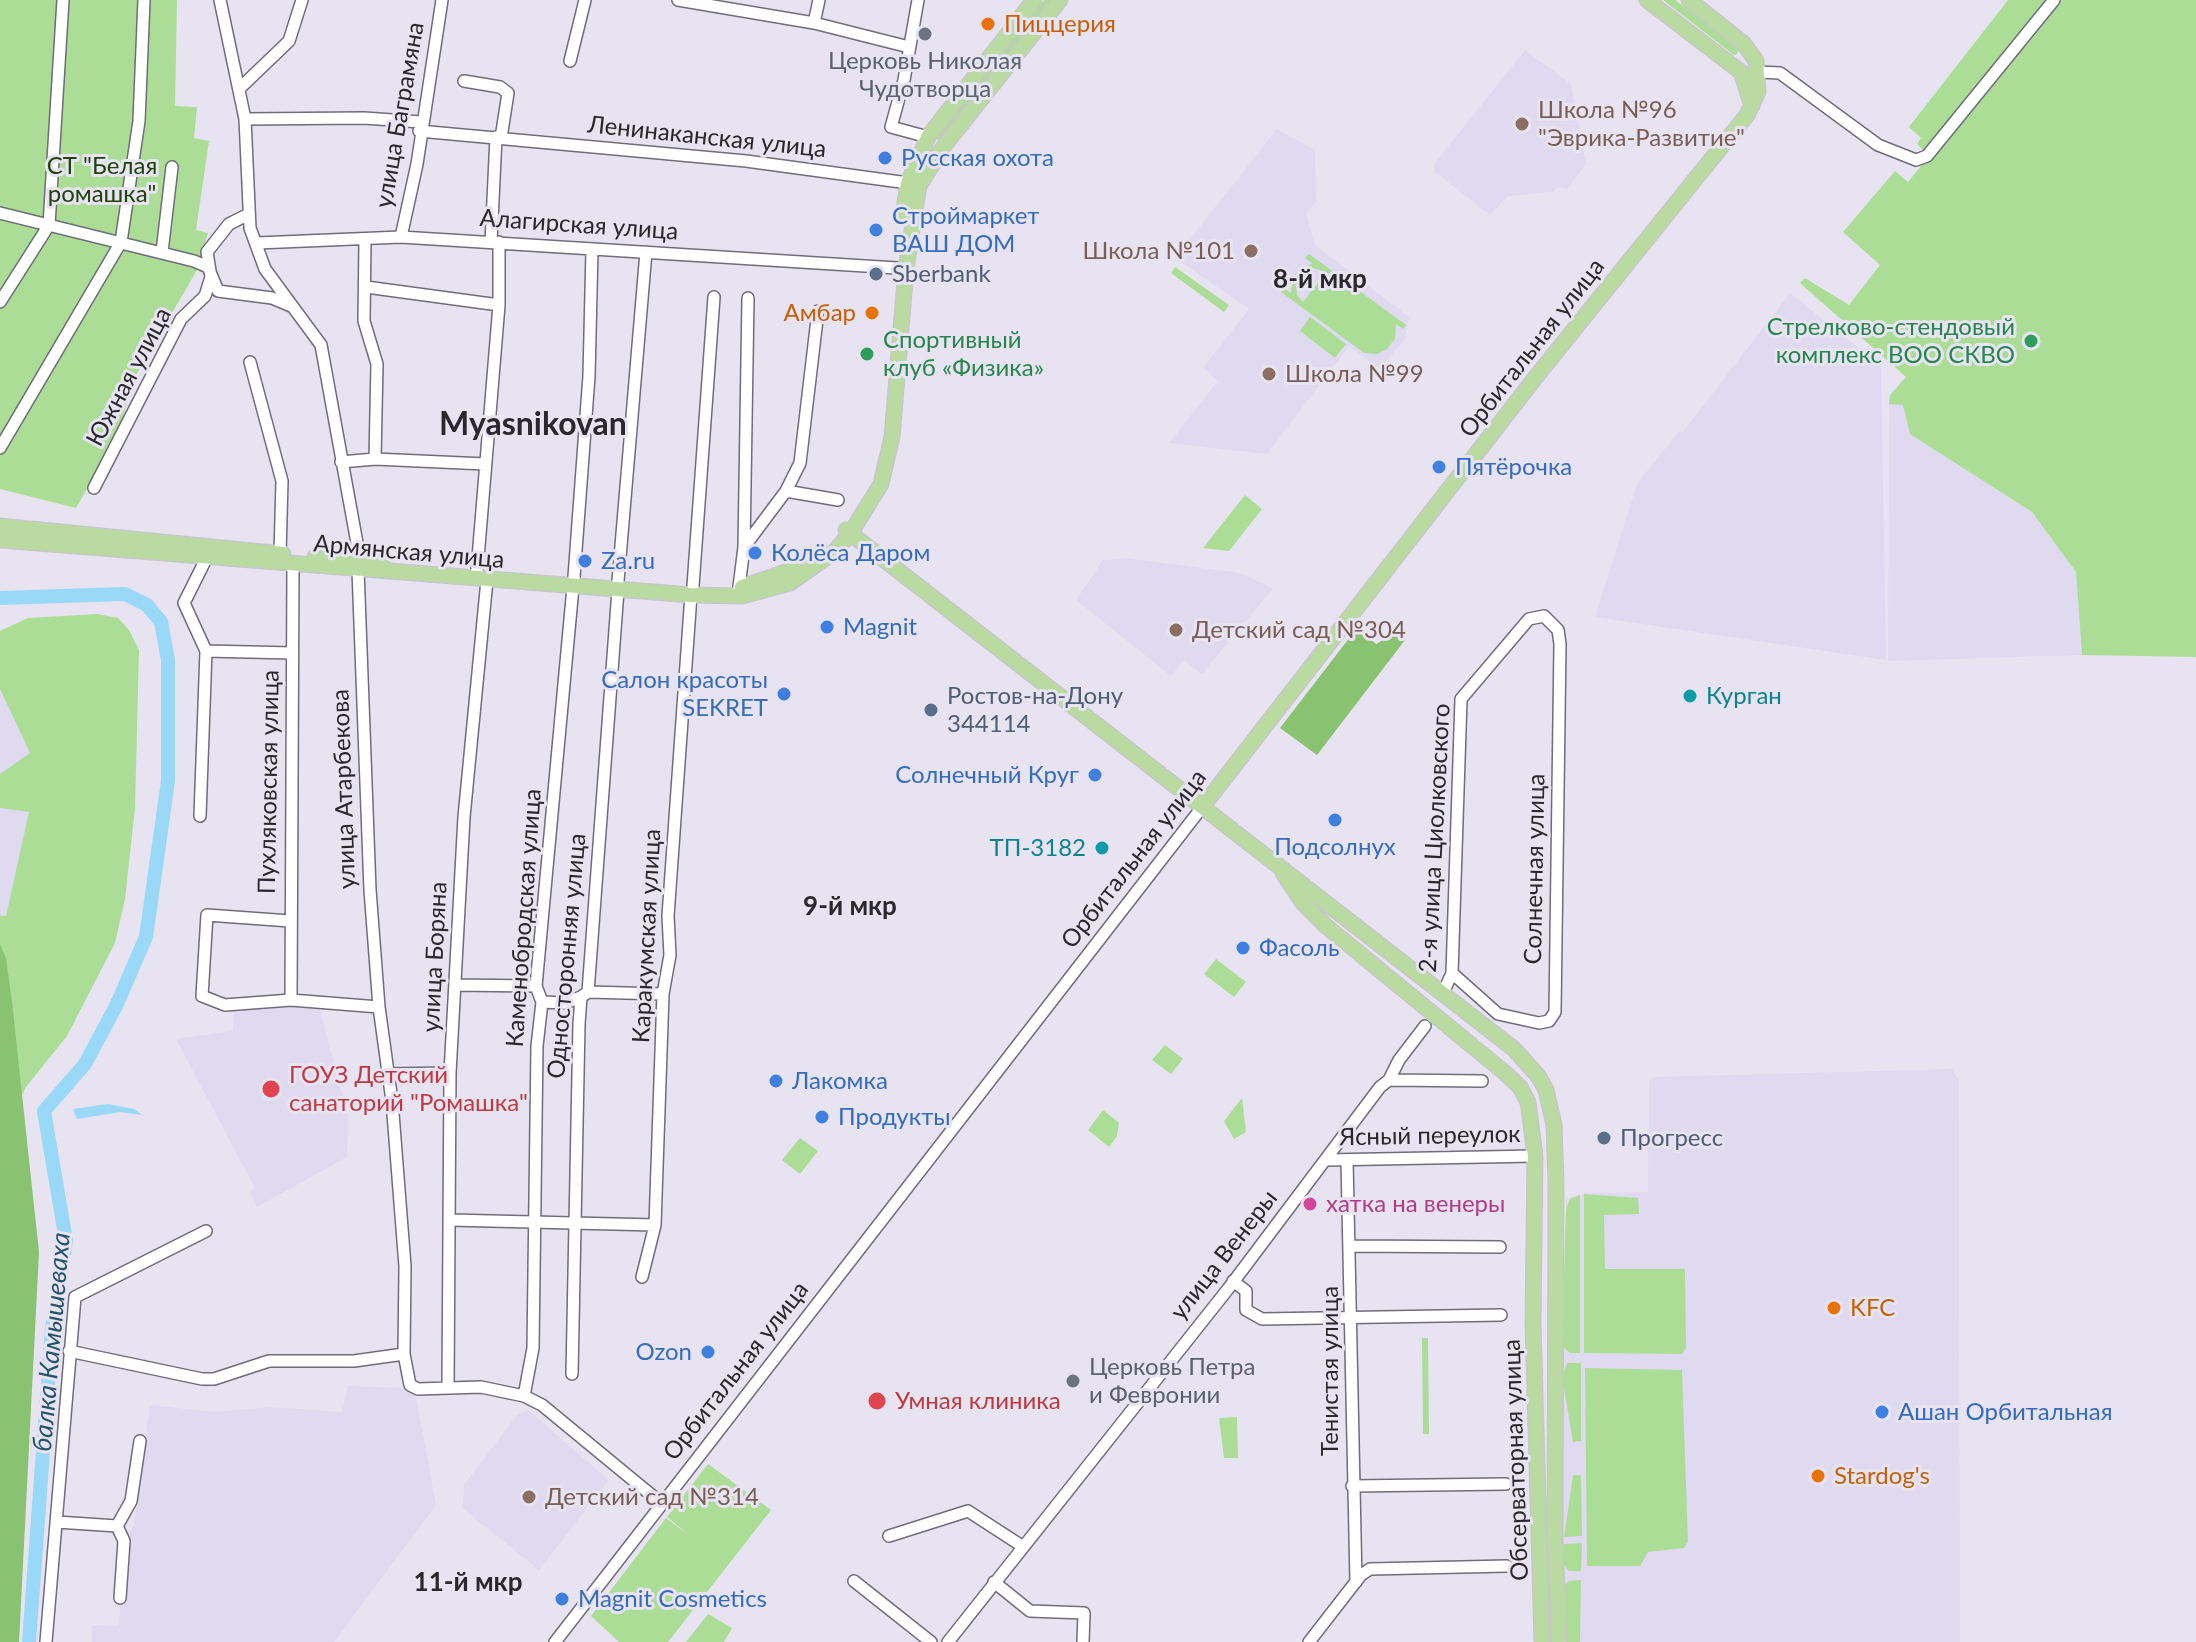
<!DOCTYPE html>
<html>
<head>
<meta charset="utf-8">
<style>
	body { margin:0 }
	canvas { display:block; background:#e7e3f1 }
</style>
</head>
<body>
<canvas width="2196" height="1642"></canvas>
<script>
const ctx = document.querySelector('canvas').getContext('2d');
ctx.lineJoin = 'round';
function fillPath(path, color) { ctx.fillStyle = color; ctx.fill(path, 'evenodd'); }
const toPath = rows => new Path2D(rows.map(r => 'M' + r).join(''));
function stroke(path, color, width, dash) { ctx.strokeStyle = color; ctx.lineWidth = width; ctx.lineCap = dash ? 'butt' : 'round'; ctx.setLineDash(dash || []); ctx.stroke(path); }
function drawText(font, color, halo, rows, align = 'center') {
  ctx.font = font + ' Lato,sans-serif'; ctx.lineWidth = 6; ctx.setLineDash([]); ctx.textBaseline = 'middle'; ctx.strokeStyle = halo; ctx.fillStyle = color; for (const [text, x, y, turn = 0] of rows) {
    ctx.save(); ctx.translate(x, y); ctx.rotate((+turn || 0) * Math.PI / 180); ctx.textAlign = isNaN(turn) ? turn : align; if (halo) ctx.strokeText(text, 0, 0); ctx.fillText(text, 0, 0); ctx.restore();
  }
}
fillPath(toPath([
	[1525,50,1571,84,1586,164,1567,189,1558,187,1553,192,1508,196,1490,215,1435,172,1434,164],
	[1277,129,1315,150,1316,201,1306,214,1315,245,1409,317,1405,339,1380,369,1349,346,1267,454,1169,443,1218,381,1203,368,1249,309,1175,258],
	[1790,293,1881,366,1886,660,1595,617,1637,484,1679,431,1682,433],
	[1889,404,1903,405,1911,434,2032,512,2076,572,2082,655,1888,661],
	[1126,558,1240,573,1273,588,1202,674,1184,660,1171,676,1076,600,1103,560],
	[0,689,30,753,0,774],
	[0,808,30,812,6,916,0,916],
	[244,1004,319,1007,348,1115,347,1157,257,1207,250,1192,255,1188,176,1039,233,1031,234,1007],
	[1952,1069,1959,1080,1960,1642,1561,1642,1566,1199,1585,1193,1648,1192,1649,1081,1654,1077],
	[348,1386,408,1388,416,1397,436,1505,334,1642,92,1642,92,1625,119,1626,125,1539,134,1526,150,1405,215,1412,271,1407,342,1412],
	[528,1410,609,1480,539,1570,463,1509,464,1485,517,1415]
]), '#e0daf0');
fillPath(toPath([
	[0,0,177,0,175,106,197,107,194,138,209,141,196,230,208,233,197,270,135,377,117,436,76,508,0,489],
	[1044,0,1051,0,938,140,936,137],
	[1663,0,1675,0,1739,49,1737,54,1734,55],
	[2008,0,2196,0,2196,657,2082,655,2076,572,2032,512,1910,434,1903,405,1889,404,1890,395,1906,377,1800,283,1805,278,1849,305,1880,265,1843,232,1895,171,1908,182,1929,156,1917,144,1921,138,1909,127],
	[1309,254,1406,325,1403,329,1396,324,1395,339,1387,349,1377,354,1364,353,1281,292,1284,288,1291,293,1294,275,1312,263,1305,258],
	[1313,268,1326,272,1303,302,1297,295,1296,282,1301,274],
	[1175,267,1229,305,1224,312,1171,273],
	[1310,317,1346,344,1335,358,1300,331],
	[1245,495,1262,509,1229,551,1203,548],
	[97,614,118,618,129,630,139,650,135,808,125,899,115,943,67,1036,26,1087,17,1105,7,1642,0,1642,0,916,6,916,29,812,0,808,0,774,30,753,0,689,0,631,28,618],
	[1216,959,1246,982,1234,997,1204,974],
	[1165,1045,1183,1059,1171,1074,1152,1060],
	[1242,1098,1246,1132,1234,1139,1224,1121],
	[1103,1110,1119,1123,1117,1136,1109,1147,1088,1130],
	[800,1138,818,1151,800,1174,782,1160],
	[1584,1194,1638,1198,1639,1214,1604,1215,1605,1269,1685,1269,1686,1348,1682,1354,1584,1353],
	[1580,1195,1580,1353,1570,1353,1562,1346,1566,1209,1570,1199],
	[1422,1338,1428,1338,1429,1434,1423,1434],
	[1567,1363,1581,1363,1581,1441,1573,1442,1562,1377],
	[1585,1368,1682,1370,1688,1542,1684,1548,1648,1552,1640,1566,1587,1566],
	[1237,1417,1238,1458,1224,1458,1219,1418],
	[708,1464,771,1510,668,1642,619,1642,591,1616,666,1518,691,1537,667,1517],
	[1573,1475,1581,1475,1582,1536,1564,1537],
	[1582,1543,1581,1571,1569,1571,1563,1564,1564,1544],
	[1581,1580,1580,1642,1565,1642,1563,1587,1569,1581],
	[708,1614,732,1628,724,1642,686,1642]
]), '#acdd97');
fillPath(toPath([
	[1357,628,1376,644,1397,632,1405,640,1317,755,1280,728],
	[0,944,6,958,12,1002,39,1252,19,1642,0,1642]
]), '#89c270');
fillPath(toPath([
	[108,1104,134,1109,142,1115,120,1112,77,1119,73,1109]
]), '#9ad8f7');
stroke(toPath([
	[0,598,125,594,147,605,161,622,168,660,168,781,146,937,116,1006,85,1064,44,1111,66,1241,52,1329,29,1642]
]), '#9ad8f7', 14);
const minor = toPath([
	[220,0,245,119,250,228,265,269,321,345,357,543,370,890,379,1007,392,1101,405,1266,404,1354,410,1385,418,1389,481,1387,524,1396,542,1405,661,1503],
	[678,0,814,23,909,47],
	[918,0,904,80,891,127,928,137],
	[814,23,819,0],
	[570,61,585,0],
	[1759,72,1780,73,1878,145,1916,160,1927,156,2054,0],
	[464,81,500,87,508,93,501,138],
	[239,89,289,41,302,0],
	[245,119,364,118,421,122],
	[419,131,746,161,908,183],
	[0,213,194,261,208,267,218,291,272,298,291,306],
	[401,237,417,164,442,0],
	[365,239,364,321,377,364,375,459],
	[491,242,496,137],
	[257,243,401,237,897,268],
	[162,252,172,167],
	[366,287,499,305],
	[0,302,49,225,63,0],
	[250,362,282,481,280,554],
	[0,448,121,242,139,121,144,0],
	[341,462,375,459,485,464],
	[94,488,181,319,205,296,211,277,207,252,229,224,247,215],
	[786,491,838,500],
	[744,547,786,491,800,463,818,311],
	[477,570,499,305,499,242],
	[574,577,589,376,592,250],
	[618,581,646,252],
	[693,586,714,297],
	[739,587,744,547,748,298],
	[206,651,292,653],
	[200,816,206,651,184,603,207,557],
	[290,921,207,915,202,996,225,1005,291,1000,379,1007],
	[455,985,536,986],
	[588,992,663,994],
	[1443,993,1452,973,1461,699,1529,619,1544,616,1558,630,1560,644,1555,1012,1549,1021,1539,1023,1498,1014,1452,973],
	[291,1000,293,565],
	[542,1002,565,1003,581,997],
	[386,1074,450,1073],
	[1389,1080,1482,1081],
	[1326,1160,1535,1156],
	[1347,1160,1356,1582],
	[450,1220,655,1225],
	[1352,1246,1500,1247],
	[642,1277,655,1225,663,994,670,955,668,916,691,595],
	[1233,1281,1246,1291,1246,1310,1262,1319,1501,1315],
	[69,1351,202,1379,214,1379,269,1361,354,1361,404,1354],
	[572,1374,579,1024,581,997,588,992,618,590],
	[448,1386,450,1073,464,817,487,580],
	[524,1396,533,1348,537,1046,542,1002,536,986,573,587],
	[1352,1486,1506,1484],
	[57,1522,117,1526],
	[889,1536,968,1511,1022,1546],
	[854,1581,931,1642],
	[994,1582,1030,1611,1084,1613,1083,1642],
	[120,1598,124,1541,117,1526,131,1501,140,1441],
	[46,1642,75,1297,206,1231],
	[555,1642,1203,806],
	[948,1642,1228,1289,1380,1087,1389,1080,1399,1060,1425,1026],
	[1309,1642,1361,1575,1370,1569,1507,1566]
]);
const major = toPath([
	[1647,0,1741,72,1752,106],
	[903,215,908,183,928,137,1034,0],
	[0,526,283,554],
	[846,530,1514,1049,1539,1077,1546,1090,1554,1125,1556,1182,1555,1540,1559,1642],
	[0,540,691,595,742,596,790,583,834,552,850,534,881,484,892,437,906,269,919,186,944,146,1060,0],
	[315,557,382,562],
	[742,587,794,569],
	[1203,806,1535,378,1747,115,1758,92,1756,61,1744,44,1689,0],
	[1283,873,1303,903,1326,926,1504,1072,1520,1087,1528,1102,1535,1156,1533,1322,1542,1642]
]);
stroke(minor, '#706c79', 14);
stroke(major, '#c7c7c8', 17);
stroke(minor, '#fff', 11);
stroke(major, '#b9daa1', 14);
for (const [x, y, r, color] of [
	[988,24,8,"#e8710a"],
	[925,34,8,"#6b7280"],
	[1522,124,8,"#8d6e63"],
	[885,158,8,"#3f7fe0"],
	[876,230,8,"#3f7fe0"],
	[1251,251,8,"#8d6e63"],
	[876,274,8,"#5c6f8a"],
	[872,313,8,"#e8710a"],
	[2031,341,8,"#2e9e5b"],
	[867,354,8,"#2e9e5b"],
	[1269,374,8,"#8d6e63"],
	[1439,467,8,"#3f7fe0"],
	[755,553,8,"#3f7fe0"],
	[585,561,8,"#3f7fe0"],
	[827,627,8,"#3f7fe0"],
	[1176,630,8,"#8d6e63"],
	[784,694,8,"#3f7fe0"],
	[1690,696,8,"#0f9aa8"],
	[931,710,8,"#5c6f8a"],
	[1095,775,8,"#3f7fe0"],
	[1335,820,8,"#3f7fe0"],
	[1102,848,8,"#0f9aa8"],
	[1243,948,8,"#3f7fe0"],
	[776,1081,8,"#3f7fe0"],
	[271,1089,10,"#e0444e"],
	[822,1117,8,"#3f7fe0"],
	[1604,1138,8,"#5c6f8a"],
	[1310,1204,8,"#d1479c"],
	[1834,1308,8,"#e8710a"],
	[708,1352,8,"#3f7fe0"],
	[1073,1381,8,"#6b7280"],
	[877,1401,10,"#e0444e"],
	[1882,1412,8,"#3f7fe0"],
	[1818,1476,8,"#e8710a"],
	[529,1497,8,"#8d6e63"],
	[562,1599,8,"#3f7fe0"]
]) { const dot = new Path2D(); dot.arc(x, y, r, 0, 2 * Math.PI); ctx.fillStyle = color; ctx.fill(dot); stroke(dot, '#e7e3f1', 3); }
drawText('24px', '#c56008', '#e7e3f1', [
	["Пиццерия",1004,24],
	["Амбар",856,313,"right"],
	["KFC",1850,1308],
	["Stardog's",1834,1476]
], 'left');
drawText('24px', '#5b616d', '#e7e3f1', [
	["Церковь Николая",925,61],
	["Чудотворца",925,89],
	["Церковь Петра",1089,1367,"left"],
	["и Февронии",1089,1395,"left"]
]);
drawText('24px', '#785e54', '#e7e3f1', [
	["Школа №96",1538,110],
	["\"Эврика-Развитие\"",1538,138],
	["Школа №101",1235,251,"right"],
	["Школа №99",1285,374],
	["Детский сад №304",1192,630],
	["Детский сад №314",545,1497]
], 'left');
drawText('24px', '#29282d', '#e7e3f1', [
	["улица Баграмяна",400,115,-80],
	["Ленинаканская улица",707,137,6],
	["Алагирская улица",579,225,4],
	["Орбитальная улица",1532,348,-52],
	["Южная улица",129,377,-62],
	["Армянская улица",409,552,5],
	["Пухляковская улица",269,782,-89],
	["улица Атарбекова",344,789,-92],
	["2-я улица Циолковского",1435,838,-87],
	["Орбитальная улица",1134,859,-52],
	["Солнечная улица",1535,869,-89],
	["Каменобродская улица",524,918,-86],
	["Каракумская улица",647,936,-87],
	["Односторонняя улица",567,956,-85],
	["улица Боряна",435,957,-87],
	["Ясный переулок",1430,1136,-1],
	["улица Венеры",1224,1255,-52],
	["Орбитальная улица",736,1371,-52],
	["Тенистая улица",1330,1371,-90],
	["Обсерваторная улица",1516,1460,-92]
]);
drawText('24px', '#366cbe', '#e7e3f1', [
	["Русская охота",901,158],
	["Строймаркет",892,216],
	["ВАШ ДОМ",892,244],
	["Пятёрочка",1455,467],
	["Колёса Даром",771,553],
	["Za.ru",601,561],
	["Magnit",843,627],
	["Салон красоты",768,680,"right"],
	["SEKRET",768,708,"right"],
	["Солнечный Круг",1079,775,"right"],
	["Подсолнух",1335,847,"center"],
	["Фасоль",1259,948],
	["Лакомка",792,1081],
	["Продукты",838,1117],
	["Ozon",692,1352,"right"],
	["Ашан Орбитальная",1898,1412],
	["Magnit Cosmetics",578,1599]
], 'left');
drawText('24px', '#1f440a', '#e7e3f1', [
	["СТ \"Белая",102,166],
	["ромашка\"",102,194]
]);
drawText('24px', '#4e5e75', '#e7e3f1', [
	["Sberbank",892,274],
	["Ростов-на-Дону",947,696],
	["344114",947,724],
	["Прогресс",1620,1138]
], 'left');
drawText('24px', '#27864d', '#e7e3f1', [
	["Стрелково-стендовый",2015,327],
	["комплекс ВОО СКВО",2015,355],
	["Спортивный",883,340,"left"],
	["клуб «Физика»",883,368,"left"]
], 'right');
drawText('24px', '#0d838f', '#e7e3f1', [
	["Курган",1706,696],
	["ТП-3182",1086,848,"right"]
], 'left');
drawText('24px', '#be3a42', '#e7e3f1', [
	["ГОУЗ Детский",289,1075],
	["санаторий \"Ромашка\"",289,1103],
	["Умная клиника",895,1401]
], 'left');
drawText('24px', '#b23c85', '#e7e3f1', [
	["хатка на венеры",1326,1204]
], 'left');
drawText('bold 26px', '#29282d', '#e7e3f1', [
	["8-й мкр",1320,280],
	["9-й мкр",850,907],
	["11-й мкр",468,1583]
]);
drawText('italic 26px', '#26556b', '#e7e3f1', [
	["балка Камышеваха",52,1342,-85]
]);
drawText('bold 32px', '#29282d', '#e7e3f1', [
	["Myasnikovan",533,425]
]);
</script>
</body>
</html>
